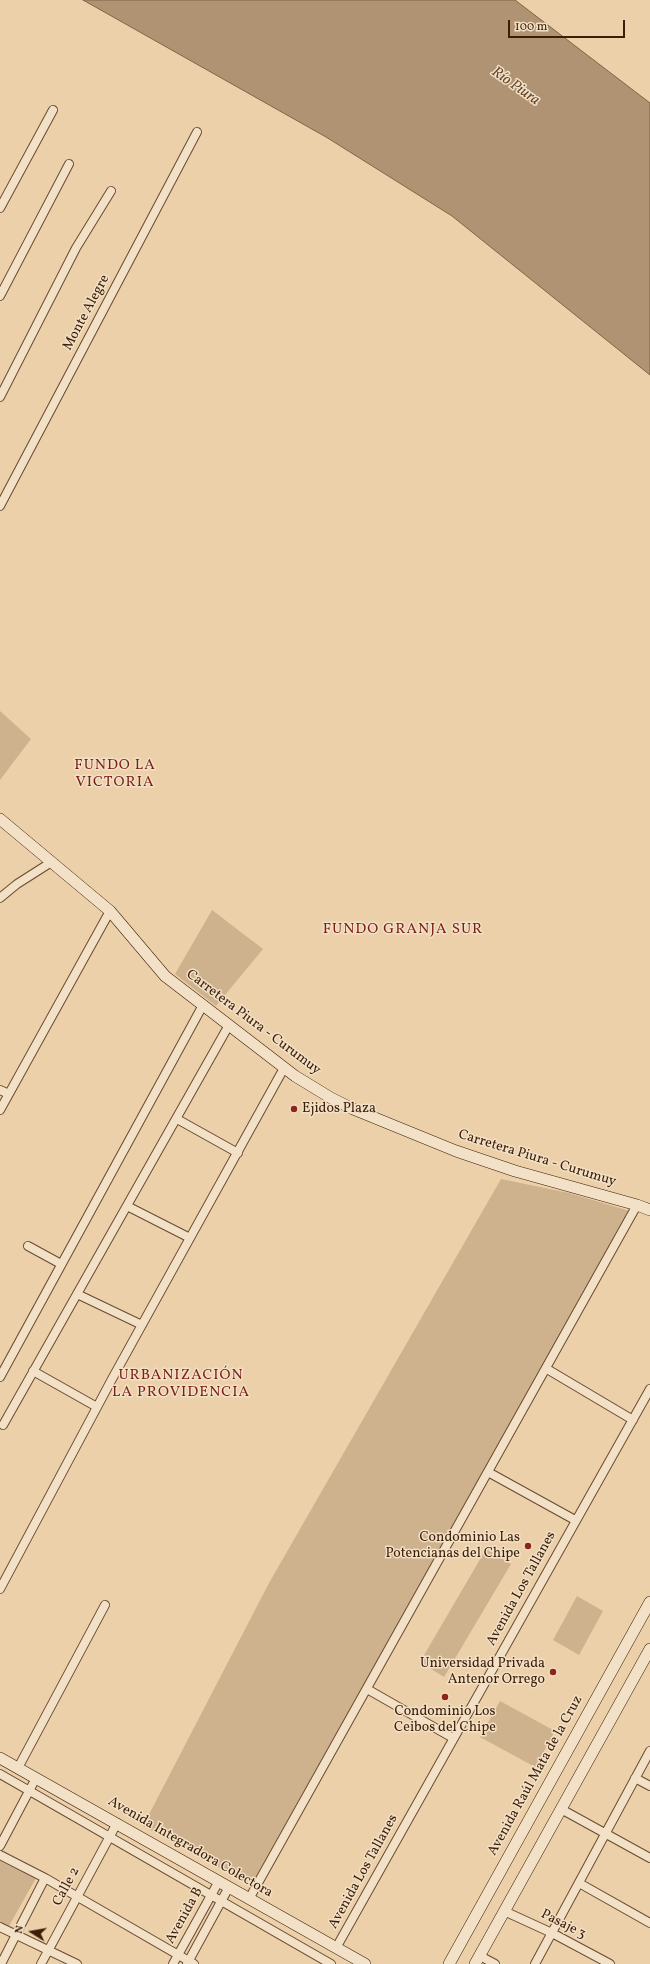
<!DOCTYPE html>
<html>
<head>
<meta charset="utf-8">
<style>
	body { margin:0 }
	#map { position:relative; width:650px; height:1964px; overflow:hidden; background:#ebd0a9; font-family:Vollkorn,serif }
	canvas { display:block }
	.north { position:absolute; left:12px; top:1912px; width:40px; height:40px; -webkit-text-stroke:3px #f2e0c7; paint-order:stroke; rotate:281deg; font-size:11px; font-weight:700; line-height:16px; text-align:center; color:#3c1e06 }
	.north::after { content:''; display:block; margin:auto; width:14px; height:18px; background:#3c1e06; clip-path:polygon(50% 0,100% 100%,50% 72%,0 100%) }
	.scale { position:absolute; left:508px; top:20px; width:117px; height:18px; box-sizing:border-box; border:2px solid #3c1e06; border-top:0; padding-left:5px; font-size:12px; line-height:14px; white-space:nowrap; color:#3c1e06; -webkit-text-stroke:3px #f2e0c7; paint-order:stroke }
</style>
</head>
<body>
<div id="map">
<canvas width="650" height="1964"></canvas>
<div class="north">N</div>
<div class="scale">100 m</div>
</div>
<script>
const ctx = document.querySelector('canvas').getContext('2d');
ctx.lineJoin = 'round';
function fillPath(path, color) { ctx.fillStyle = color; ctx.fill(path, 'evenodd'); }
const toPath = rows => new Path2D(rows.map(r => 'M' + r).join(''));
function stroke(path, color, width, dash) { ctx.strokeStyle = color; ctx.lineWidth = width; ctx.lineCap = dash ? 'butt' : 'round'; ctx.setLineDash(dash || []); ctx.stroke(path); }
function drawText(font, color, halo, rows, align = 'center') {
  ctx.font = font + ' Vollkorn,serif'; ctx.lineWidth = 3; ctx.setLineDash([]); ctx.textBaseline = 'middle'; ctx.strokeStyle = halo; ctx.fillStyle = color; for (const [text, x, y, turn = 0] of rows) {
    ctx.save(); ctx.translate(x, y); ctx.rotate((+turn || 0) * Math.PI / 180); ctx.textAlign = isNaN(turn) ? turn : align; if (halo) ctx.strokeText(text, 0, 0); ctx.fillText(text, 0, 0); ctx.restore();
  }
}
fillPath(toPath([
	[0,711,31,739,0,780],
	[212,910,263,949,216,1006,175,974],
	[501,1179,569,1193,630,1211,251,1885,143,1826,269,1583],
	[486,1549,511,1564,444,1677,420,1662],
	[577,1596,603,1611,579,1655,553,1640],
	[500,1701,555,1731,535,1767,480,1737],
	[0,1858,36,1878,9,1926,0,1922]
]), '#cdb28d');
const water = toPath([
	[83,0,515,0,650,103,650,375,452,216,326,137,83,0]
]);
fillPath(water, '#b09372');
stroke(water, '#826447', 1);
const street = toPath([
	[0,208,53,110],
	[0,296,69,164],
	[0,397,76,248,111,191],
	[0,506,197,132],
	[0,898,17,884,50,863],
	[0,1090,9,1094],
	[0,1110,110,911],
	[177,1119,238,1153],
	[127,1206,190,1238],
	[28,1246,61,1264],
	[77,1294,142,1325],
	[547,1369,633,1420],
	[33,1371,97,1407],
	[0,1377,203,1005],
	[3,1425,229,1025],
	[488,1472,575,1520],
	[0,1589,112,1379,284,1068],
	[367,1689,453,1738],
	[18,1768,105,1605],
	[0,1774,331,1964],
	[635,1778,650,1786],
	[561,1809,650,1858],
	[0,1846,36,1778],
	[0,1855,45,1878,194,1964],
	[579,1883,650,1923],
	[249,1899,637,1205],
	[504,1911,552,1933,610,1964],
	[0,1927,77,1964],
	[336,1948,650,1389],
	[480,1956,495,1964],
	[1,1964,45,1878],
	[41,1964,117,1823],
	[173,1964,219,1881],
	[187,1964,229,1887],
	[535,1964,650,1751]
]);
const secondary = toPath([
	[0,819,110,911,165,976,295,1076,331,1098,353,1109,456,1151,515,1171,637,1205,650,1210],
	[0,1758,365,1964],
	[449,1964,650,1602],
	[475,1964,650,1649]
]);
stroke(street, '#684a2f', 10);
stroke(secondary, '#3c1e06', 12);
stroke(street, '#f2e0c7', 8);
stroke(secondary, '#f2e0c7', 11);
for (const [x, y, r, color] of [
	[294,1109,4,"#8f2418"],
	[528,1546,4,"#8f2418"],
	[553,1672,4,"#8f2418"],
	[445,1697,4,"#8f2418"]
]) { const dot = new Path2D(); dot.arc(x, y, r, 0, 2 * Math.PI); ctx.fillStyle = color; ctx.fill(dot); stroke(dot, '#f2e0c7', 1.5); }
drawText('14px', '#3c1e06', '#f2e0c7', [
	["Monte Alegre",87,313,-62],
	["Carretera Piura - Curumuy",253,1023,37],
	["Carretera Piura - Curumuy",537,1159,17],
	["Avenida Los Tallanes",522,1589,-61],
	["Avenida Raúl Mata de la Cruz",536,1776,-61],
	["Avenida Integradora Colectora",190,1848,30],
	["Avenida Los Tallanes",364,1872,-61],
	["Calle 2",67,1887,-62],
	["Avenida B",185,1916,-61],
	["Pasaje 3",563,1925,27]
]);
drawText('14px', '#3c1e06', '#f2e0c7', [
	["Ejidos Plaza",302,1109,"left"],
	["Condominio Las",520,1538],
	["Potencianas del Chipe",520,1554],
	["Universidad Privada",545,1664],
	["Antenor Orrego",545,1680],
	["Condominio Los",445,1712,"center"],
	["Ceibos del Chipe",445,1728,"center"]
], 'right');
drawText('italic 15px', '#65472c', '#f2e0c7', [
	["Río Piura",515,87,35]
]);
ctx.letterSpacing = '1px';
drawText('15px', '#7a1f14', '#f2e0c7', [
	["FUNDO LA",115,766],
	["VICTORIA",115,783],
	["FUNDO GRANJA SUR",403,930],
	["URBANIZACIÓN",181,1376],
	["LA PROVIDENCIA",181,1393]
]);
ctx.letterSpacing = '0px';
</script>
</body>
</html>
